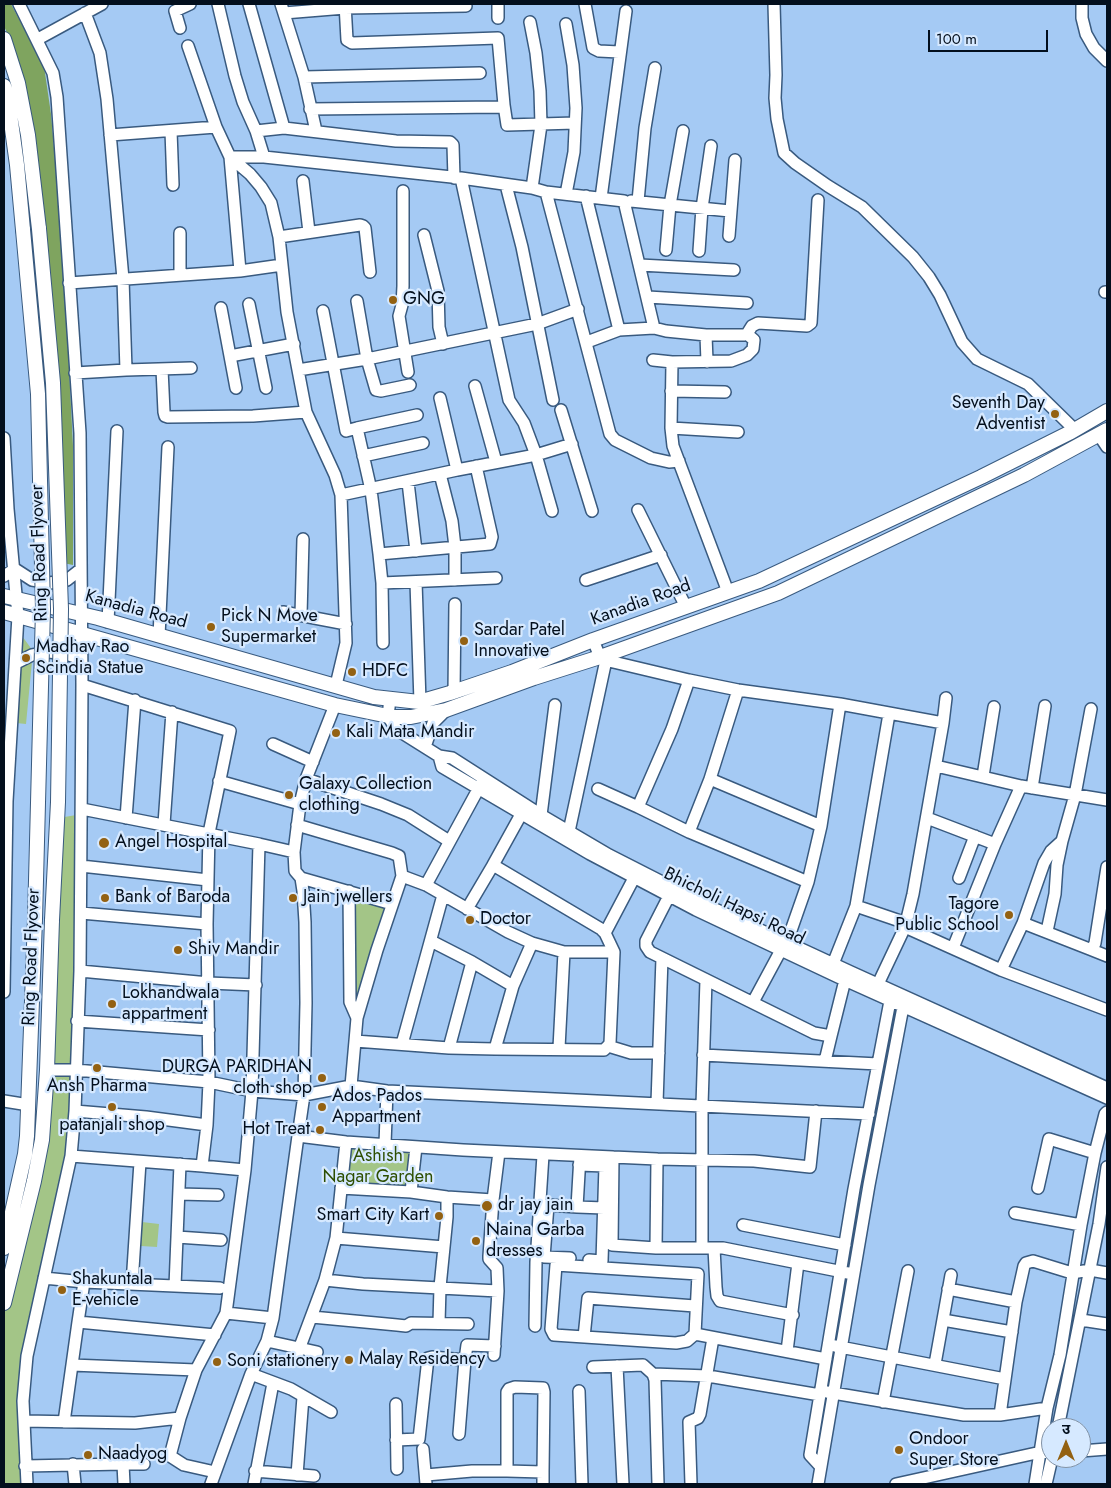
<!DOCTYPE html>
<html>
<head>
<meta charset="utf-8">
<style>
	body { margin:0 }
	#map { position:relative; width:1111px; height:1488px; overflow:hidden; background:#a5caf4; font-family:Jost,"Noto Sans Devanagari",sans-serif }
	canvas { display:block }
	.frame { position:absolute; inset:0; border:5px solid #030f1d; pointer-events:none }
	.north { position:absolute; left:1041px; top:1418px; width:50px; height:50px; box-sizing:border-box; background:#d6e9ff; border:1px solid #8292a5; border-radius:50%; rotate:0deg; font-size:14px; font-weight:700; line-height:20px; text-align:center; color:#030f1d }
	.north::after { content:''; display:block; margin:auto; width:18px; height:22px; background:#936112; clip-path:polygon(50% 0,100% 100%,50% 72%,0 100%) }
	.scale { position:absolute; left:928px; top:30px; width:120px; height:22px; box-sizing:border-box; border:2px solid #030f1d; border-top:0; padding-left:6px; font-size:15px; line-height:18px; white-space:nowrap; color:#030f1d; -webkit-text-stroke:4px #d6e9ff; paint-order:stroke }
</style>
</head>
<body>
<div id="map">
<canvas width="1111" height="1488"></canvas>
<div class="frame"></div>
<div class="north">उ</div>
<div class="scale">100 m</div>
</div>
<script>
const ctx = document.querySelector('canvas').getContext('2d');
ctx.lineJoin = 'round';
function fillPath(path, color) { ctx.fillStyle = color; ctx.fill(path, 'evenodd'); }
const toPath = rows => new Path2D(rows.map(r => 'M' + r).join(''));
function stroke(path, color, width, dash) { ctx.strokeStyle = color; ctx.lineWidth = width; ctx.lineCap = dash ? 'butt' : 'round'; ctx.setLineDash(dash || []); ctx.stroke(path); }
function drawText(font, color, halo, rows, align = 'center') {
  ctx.font = font + ' Jost,sans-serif'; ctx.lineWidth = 4.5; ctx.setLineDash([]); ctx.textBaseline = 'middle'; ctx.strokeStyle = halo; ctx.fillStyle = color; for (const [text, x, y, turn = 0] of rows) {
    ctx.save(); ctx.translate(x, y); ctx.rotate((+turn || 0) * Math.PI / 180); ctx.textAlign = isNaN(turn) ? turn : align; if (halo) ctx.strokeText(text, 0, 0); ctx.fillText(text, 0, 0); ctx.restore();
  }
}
fillPath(toPath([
	[22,636,33,651,26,724,16,723],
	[82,814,79,1052,58,1205,19,1404,24,1484,4,1484,4,1301,43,1129,53,819],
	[349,894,392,904,357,1018],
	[349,1142,416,1147,411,1192,341,1188],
	[142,1222,159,1224,157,1247,141,1246]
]), '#a3c587');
fillPath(toPath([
	[4,4,11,4,44,66,51,114,63,250,73,446,73,565,63,563,44,241,34,127,15,52,4,26]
]), '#7fa45f');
const minor = toPath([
	[19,4,53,73,57,97,80,433,82,685,80,971,75,1111,71,1156,27,1356,23,1401,27,1484],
	[218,4,235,76,243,102,256,131,264,157],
	[249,4,284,128,396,141,450,142,453,145,454,178],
	[281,4,304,77,316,131],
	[585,4,593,48,599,51,619,52],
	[774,4,776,75,775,98,777,119,784,153,795,163,828,186,862,207,913,257,929,277,940,295,962,342,977,359,1028,384,1075,430],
	[1082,4,1082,18,1086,34,1094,48,1107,61],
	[284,13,345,8,466,6],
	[498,18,498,4],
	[530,22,536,53,540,91,541,125,532,188],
	[180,28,175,11,190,4],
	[38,39,102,4],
	[188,46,216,127,230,157,250,174,261,187,271,203,279,237,287,312,306,412,335,475,341,495,346,643,336,685],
	[304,77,480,73],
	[504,105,507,125,575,123],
	[310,109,500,107,504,105,498,38,352,43,347,40,345,4],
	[171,131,173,185],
	[256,131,284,128],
	[110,135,216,127],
	[461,178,509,400,524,423,536,455,552,511],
	[303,181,309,232],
	[506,185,522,247,553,400],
	[403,191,403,286,402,305,399,316,408,372],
	[546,192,610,434,615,440,651,458,669,462,679,461],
	[566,194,574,152,576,108,573,65,566,24],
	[586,196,619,330,587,342],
	[601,198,626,11],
	[631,201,730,211],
	[638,201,645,128,655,68],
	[424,235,438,291,439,327,443,344],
	[729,236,735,160],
	[279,237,360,225,363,226,365,228,370,272],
	[666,250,670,205,683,131],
	[699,251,702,208,711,146],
	[640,265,734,270],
	[240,271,230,157,264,157,461,178,532,188,546,192,624,201,654,328],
	[180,274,180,233],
	[69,283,240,271,282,265],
	[1105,292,1107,292],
	[648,297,747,303],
	[357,301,367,359,376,390,381,391,410,385],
	[249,304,266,388],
	[221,308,236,388],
	[323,311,346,431,357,428],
	[619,330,654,328,666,331,706,335,744,335,747,334,752,326,758,323,807,326,811,323,818,200],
	[706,335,707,362],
	[230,356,294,344],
	[653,360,672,362,731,361,747,355,753,349,754,340,747,334],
	[672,362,671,428,673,446,728,592],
	[162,369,164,412,165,416,168,417,253,416,306,412],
	[126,370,191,368],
	[298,370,367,359,537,324,578,309],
	[75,373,126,370,123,279,107,99,100,53,85,13],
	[475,386,496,462],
	[671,391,725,392],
	[440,398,457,470,536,455,572,444],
	[561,410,592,511],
	[671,428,738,432],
	[1099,435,1107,447],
	[4,438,8,509,18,616,7,801,4,992],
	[363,456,423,443],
	[440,474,452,521,455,547,455,580],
	[408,482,416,551],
	[341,495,457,470],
	[638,510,686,607],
	[379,554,490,544,492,537,476,466],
	[4,576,15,569,32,580,50,583,67,580,81,569],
	[586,580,661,555],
	[416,582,420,702],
	[382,583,496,578],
	[283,612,346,624],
	[301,615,303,539],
	[108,622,117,431],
	[159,636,168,447],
	[593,640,600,657,609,661,689,680,672,729,638,807,689,832,710,779,821,826,840,704,943,723,913,894,905,927,878,984],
	[383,643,382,583,379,554,371,490,357,428,417,415],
	[16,663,32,655,50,652,69,655,81,659],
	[689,680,738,690,840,704],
	[82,685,230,731,209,833,207,924,209,1082,207,1125],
	[454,692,455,604],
	[390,699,388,716,396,729,439,756,442,767,590,854,696,910,838,977,1107,1098],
	[335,705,306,779,300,804,294,852,295,871,301,878,303,891,305,922,306,1003,304,1095,298,1136,346,1142,463,1150,613,1157],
	[943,723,946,698],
	[273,744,313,762],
	[425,747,433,723,446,710],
	[439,756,452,758,541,815,609,855,715,909,851,972,1107,1088],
	[936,766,1021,786,1107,800],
	[983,776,994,707],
	[306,779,381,804,408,815,449,841],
	[710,779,738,690],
	[219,781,300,804],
	[481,784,426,885,402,876,377,950,357,1018,355,1041,449,1048,495,1049,513,986,532,943],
	[1032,788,1045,706],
	[598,789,638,807],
	[541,815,555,705],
	[126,818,135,700],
	[927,818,995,844],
	[164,824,172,712],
	[297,825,392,853,399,856,402,876],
	[689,832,808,882,787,942],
	[568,836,606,660],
	[259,844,294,852],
	[81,866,208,880],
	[1107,867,1095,943,1092,950,1107,956],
	[301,878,392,904],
	[959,878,975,836],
	[808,882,821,826],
	[426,885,508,932,532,943,564,952,614,952,605,933,601,929,493,865,524,809],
	[349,891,350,1002,357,1018],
	[669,896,646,941,646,946,650,952,814,1033,831,1036,845,980],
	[856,906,906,923],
	[467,909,493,865],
	[81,913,207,924],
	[1023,923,1092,950],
	[905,927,1001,970,1023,923,1044,863,1051,851,1062,841],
	[1047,931,1055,894,1057,865,1062,841,1075,795,1091,709],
	[605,933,634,878],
	[431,941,472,962],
	[953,948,995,844,1021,786],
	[833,964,856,906,889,714],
	[1001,970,1107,1010],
	[80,971,209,983,256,985],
	[753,1002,781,950],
	[77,1021,209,1030],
	[402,1044,443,895],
	[608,1046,631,1053,659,1053],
	[449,1048,472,962,513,986],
	[559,1048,564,952],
	[495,1049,604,1050,608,1046,610,1043,614,952],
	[703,1055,878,1064],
	[825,1061,831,1036],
	[47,1070,76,1070,209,1082,252,1091,259,844,82,809],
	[351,1086,387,1091,869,1114],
	[4,1101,29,1105],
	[657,1103,662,958],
	[75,1111,146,1117,207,1125,202,1166,245,1170,252,1091,304,1095,351,1086,355,1041],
	[385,1144,387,1091],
	[71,1156,202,1166],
	[657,1159,754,1161,810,1167,816,1111],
	[579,1165,605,1166,602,1261,589,1260],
	[245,1170,226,1313,273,1318,298,1136],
	[341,1188,411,1192,447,1197,493,1200,499,1152],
	[1038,1188,1049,1139,1095,1153],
	[411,1192,416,1147],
	[179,1194,218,1195],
	[577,1207,604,1208],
	[1015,1213,1081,1225],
	[743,1225,845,1245],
	[177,1237,221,1240],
	[336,1238,444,1247],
	[656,1248,612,1245,613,1157,657,1159,656,1248,723,1248,848,1273],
	[702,1248,702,1105,706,980],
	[714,1248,716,1287,717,1296,720,1301,793,1315],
	[570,1258,544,1257,548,1205,577,1207,580,1156],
	[44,1278,84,1282,220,1288],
	[325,1280,363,1284,498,1291,497,1268,489,1259,489,1256,493,1200],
	[84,1282,78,1322,215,1335],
	[132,1284,140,1162],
	[175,1286,180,1164],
	[948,1289,1016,1302],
	[312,1317,397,1325,406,1326,411,1323,468,1324],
	[943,1320,1012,1332],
	[1081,1320,1107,1324],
	[439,1323,440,1287,447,1217,447,1197],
	[535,1326,536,1262,543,1155],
	[695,1334,687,1341,676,1343,554,1335,551,1329,556,1265,698,1274,695,1334,826,1359],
	[584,1337,588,1298,695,1306],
	[267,1341,317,1352],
	[835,1346,1005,1379],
	[787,1351,798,1263],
	[494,1355,498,1291],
	[295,1360,325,1280,336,1238,346,1142],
	[935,1364,951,1275],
	[72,1365,196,1370],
	[617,1366,623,1484],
	[593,1367,643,1365,653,1374,655,1380,658,1484],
	[251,1374,291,1389,331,1412],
	[653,1374,708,1376,820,1395],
	[579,1391,582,1484],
	[827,1392,964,1415,1000,1415,1047,1408],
	[883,1402,908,1271],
	[396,1404,397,1469],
	[1000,1415,1016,1302,1024,1266,1026,1263,1033,1261,1072,1273,1090,1270,1107,1273],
	[180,1418,196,1370,226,1313],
	[24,1421,135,1423,180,1418,170,1456,184,1465,215,1472],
	[64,1422,78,1322],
	[1058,1428,1099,1224,1107,1167],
	[459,1434,465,1360],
	[396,1440,419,1439,428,1358,432,1357,465,1360,467,1345,495,1346],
	[423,1449,426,1484],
	[1081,1451,1107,1449],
	[73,1464,75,1484],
	[25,1466,123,1464],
	[821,1467,810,1455,854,1189,890,1001],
	[255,1471,314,1476],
	[297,1475,303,1397],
	[426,1475,472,1471,507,1471],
	[124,1484,123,1464,144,1464],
	[211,1484,251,1374,267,1341,273,1318],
	[254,1484,273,1383],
	[543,1484,543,1472,544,1392,543,1388,515,1387,509,1389,507,1392,507,1471,543,1472],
	[691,1484,689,1422,698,1418,700,1414,713,1338],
	[818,1484,869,1185,903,1007],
	[896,1484,1041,1452,1051,1453],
	[1035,1484,1047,1408,1060,1355,1081,1225,1095,1153,1105,1114,1107,1112],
	[1046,1484,1052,1458]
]);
const major = toPath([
	[4,39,18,83,28,135,39,229],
	[4,86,8,100,17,165,23,230],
	[4,596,98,618,374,697,419,702,450,693,512,672,593,640,759,581,981,477,1071,432,1107,411],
	[4,612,335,705,393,717,411,717,446,710,534,678,600,657,778,593,1024,475,1107,430],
	[4,1248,25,1154,27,1136,35,919],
	[4,1303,34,1181,42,1140,47,1070,52,920]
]);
stroke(minor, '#395a7f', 14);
stroke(major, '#395a7f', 16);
stroke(minor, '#fff', 11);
stroke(major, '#fff', 14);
const majorBridge = toPath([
	[39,229,53,383,61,609,58,802,52,920],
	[23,230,38,394,43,609,35,919]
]);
stroke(majorBridge, '#395a7f', 16, []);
stroke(majorBridge, '#fff', 14);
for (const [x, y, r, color] of [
	[393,300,5,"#936112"],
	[1055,414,5,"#936112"],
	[211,627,5,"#936112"],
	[464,641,5,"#936112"],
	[26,658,5,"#936112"],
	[352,672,5,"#936112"],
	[336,733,5,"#936112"],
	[289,795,5,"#936112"],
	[104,843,6,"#936112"],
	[105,898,5,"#936112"],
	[293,898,5,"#936112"],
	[1009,915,5,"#936112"],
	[470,920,5,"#936112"],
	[178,950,5,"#936112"],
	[112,1004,5,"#936112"],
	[97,1068,5,"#936112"],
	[322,1078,5,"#936112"],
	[112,1107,5,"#936112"],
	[322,1107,5,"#936112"],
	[320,1130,5,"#936112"],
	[487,1206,6,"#936112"],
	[439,1216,5,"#936112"],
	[476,1241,5,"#936112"],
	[62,1290,5,"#936112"],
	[349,1360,5,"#936112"],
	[217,1362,5,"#936112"],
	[899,1450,5,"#936112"],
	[88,1455,5,"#936112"]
]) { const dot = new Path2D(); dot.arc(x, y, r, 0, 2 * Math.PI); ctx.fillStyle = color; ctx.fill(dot); stroke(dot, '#d6e9ff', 2); }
drawText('18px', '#030f1d', '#d6e9ff', [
	["GNG",403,300],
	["Seventh Day",1045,404,"right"],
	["Adventist",1045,425,"right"],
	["Pick N Move",221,617],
	["Supermarket",221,638],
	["Sardar Patel",474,631],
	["Innovative",474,652],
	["Madhav Rao",36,648],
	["Scindia Statue",36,669],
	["HDFC",362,672],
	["Kali Mata Mandir",346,733],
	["Galaxy Collection",299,785],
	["clothing",299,806],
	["Angel Hospital",115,843],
	["Bank of Baroda",115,898],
	["Jain jwellers",303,898],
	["Tagore",999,905,"right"],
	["Public School",999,926,"right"],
	["Doctor",480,920],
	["Shiv Mandir",188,950],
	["Lokhandwala",122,994],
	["appartment",122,1015],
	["DURGA PARIDHAN",312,1068,"right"],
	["cloth shop",312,1089,"right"],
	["Ansh Pharma",97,1087,"center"],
	["Ados Pados",332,1097],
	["Appartment",332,1118],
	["patanjali shop",112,1126,"center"],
	["Hot Treat",310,1130,"right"],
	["dr jay jain",498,1206],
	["Smart City Kart",429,1216,"right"],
	["Naina Garba",486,1231],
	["dresses",486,1252],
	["Shakuntala",72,1280],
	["E-vehicle",72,1301],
	["Malay Residency",359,1360],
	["Soni stationery",227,1362],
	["Ondoor",909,1440],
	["Super Store",909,1461],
	["Naadyog",98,1455]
], 'left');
drawText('18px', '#030f1d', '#d6e9ff', [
	["Ring Road Flyover",40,553,-92],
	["Kanadia Road",641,603,-20],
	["Kanadia Road",136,610,15],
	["Bhicholi Hapsi Road",734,907,26],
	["Ring Road Flyover",32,957,-88]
]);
drawText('18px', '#2d4e00', '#d6e9ff', [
	["Ashish",378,1157],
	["Nagar Garden",378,1178]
]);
</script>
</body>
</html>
